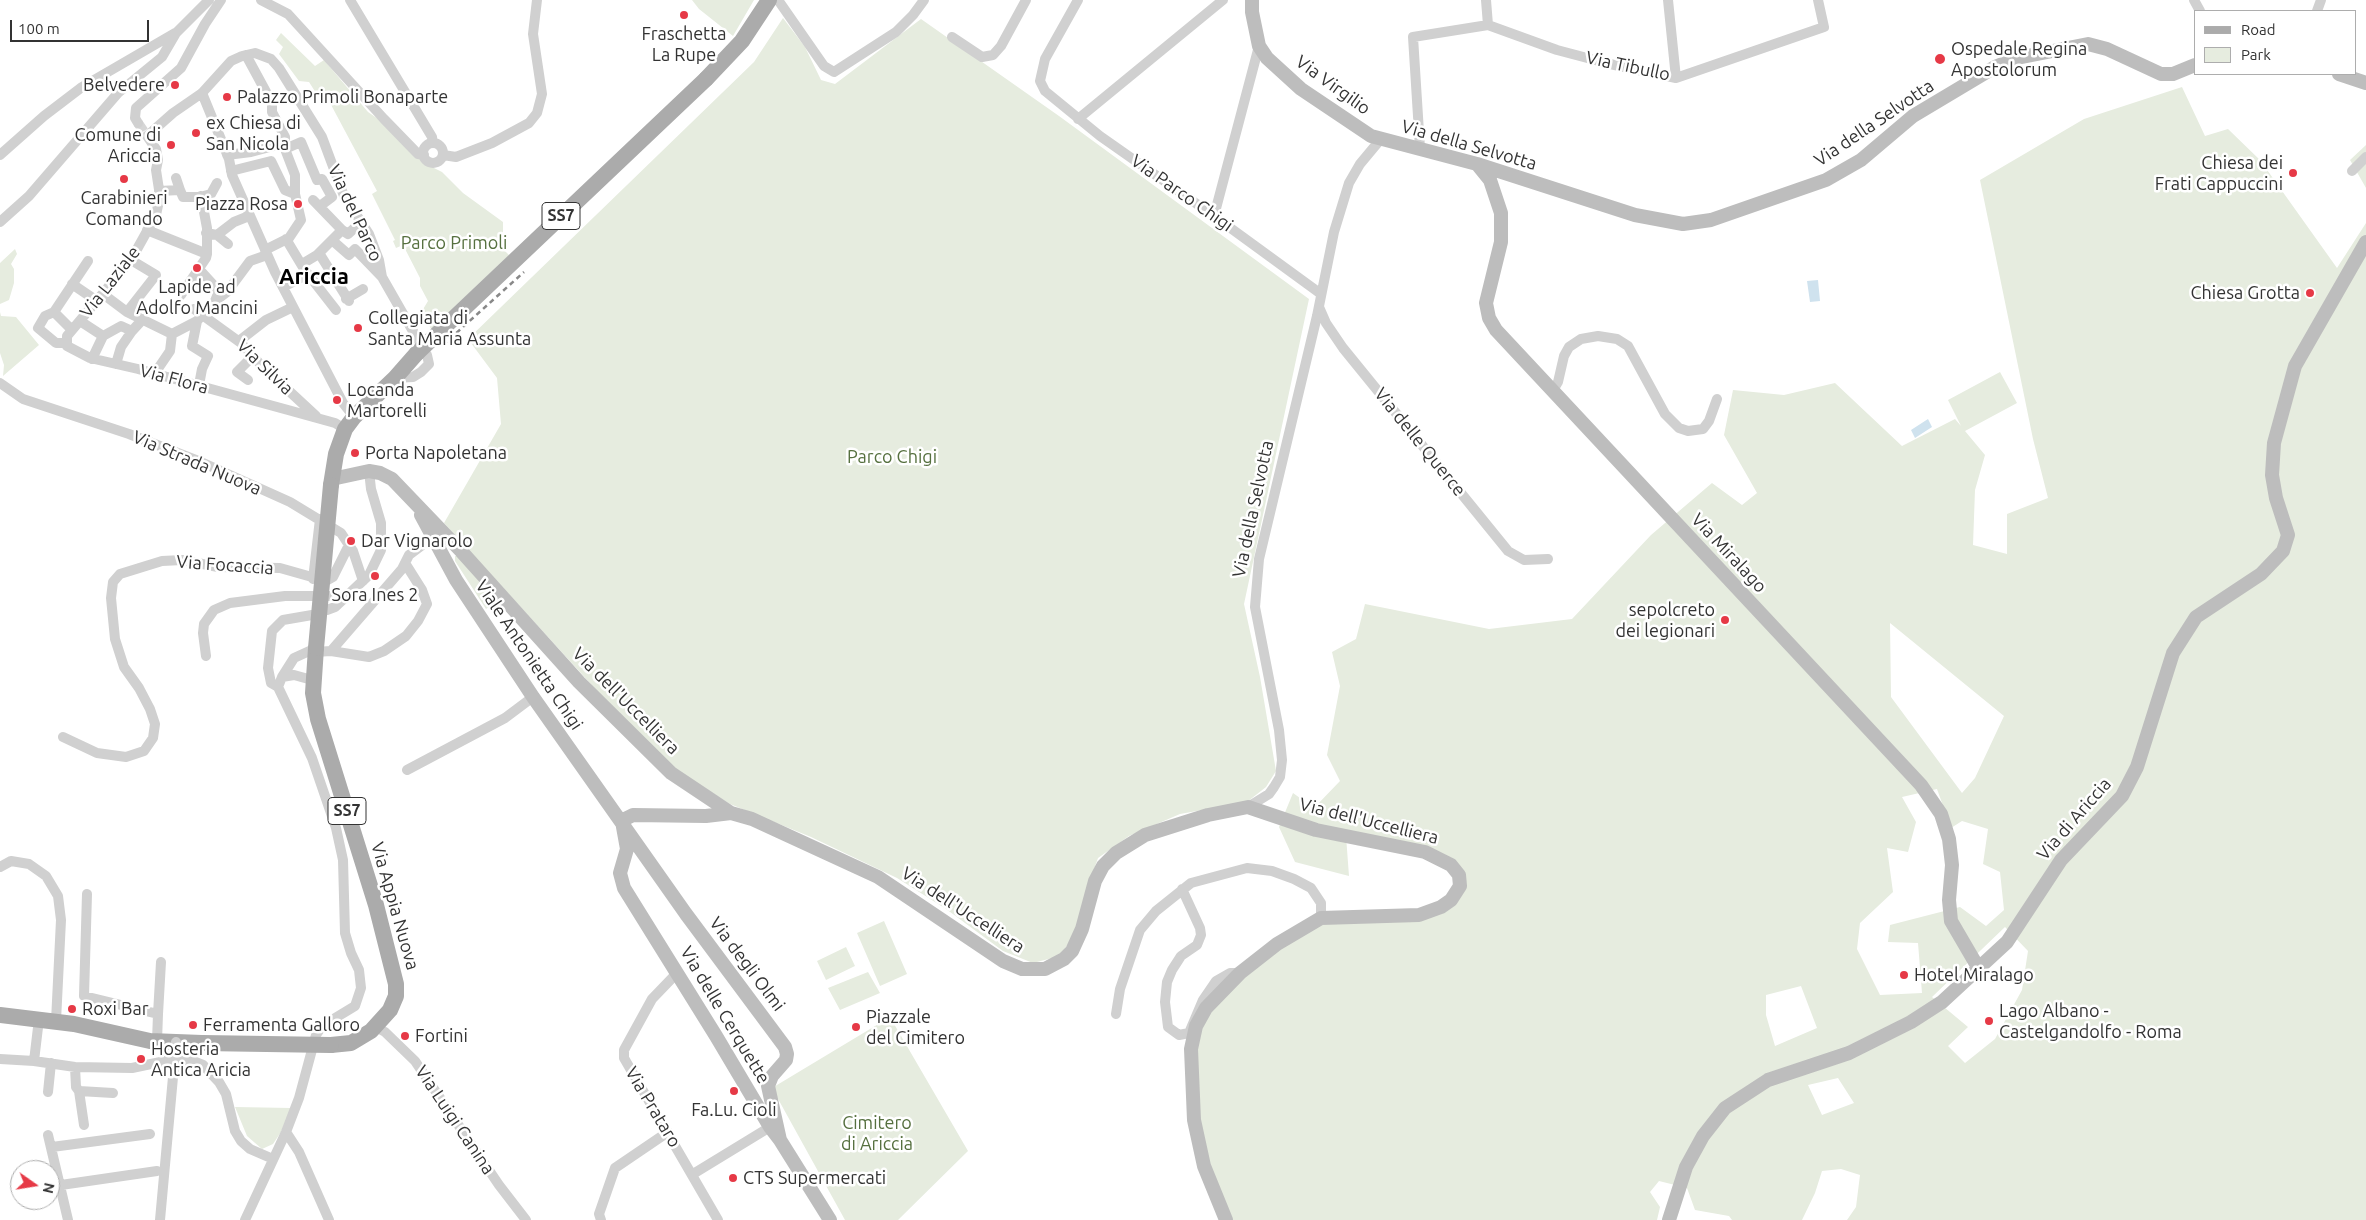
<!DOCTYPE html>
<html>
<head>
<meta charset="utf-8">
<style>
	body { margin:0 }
	#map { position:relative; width:2366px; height:1220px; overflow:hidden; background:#fff; font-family:Ubuntu,sans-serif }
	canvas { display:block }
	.legend { position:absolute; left:2194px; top:10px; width:162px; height:65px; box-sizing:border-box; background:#fff; border:1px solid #adadad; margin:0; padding:6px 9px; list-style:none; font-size:15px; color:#333 }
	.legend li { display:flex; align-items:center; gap:10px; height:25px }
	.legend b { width:25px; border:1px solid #adadad }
	.north { position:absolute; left:10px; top:1160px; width:50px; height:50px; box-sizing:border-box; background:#fff; border:1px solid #adadad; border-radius:50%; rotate:103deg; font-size:14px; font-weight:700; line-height:20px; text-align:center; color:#333 }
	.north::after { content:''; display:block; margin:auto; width:18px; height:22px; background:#e63946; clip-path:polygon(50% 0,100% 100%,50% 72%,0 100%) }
	.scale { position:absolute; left:10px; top:20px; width:139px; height:22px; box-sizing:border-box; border:2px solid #333; border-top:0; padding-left:6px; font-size:15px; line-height:18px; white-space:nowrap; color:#333; -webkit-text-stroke:4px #fff; paint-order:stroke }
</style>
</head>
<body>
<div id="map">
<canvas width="2366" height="1220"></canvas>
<ul class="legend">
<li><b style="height:6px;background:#ababab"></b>Road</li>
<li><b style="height:14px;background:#e6ecdf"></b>Park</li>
</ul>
<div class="north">N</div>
<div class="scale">100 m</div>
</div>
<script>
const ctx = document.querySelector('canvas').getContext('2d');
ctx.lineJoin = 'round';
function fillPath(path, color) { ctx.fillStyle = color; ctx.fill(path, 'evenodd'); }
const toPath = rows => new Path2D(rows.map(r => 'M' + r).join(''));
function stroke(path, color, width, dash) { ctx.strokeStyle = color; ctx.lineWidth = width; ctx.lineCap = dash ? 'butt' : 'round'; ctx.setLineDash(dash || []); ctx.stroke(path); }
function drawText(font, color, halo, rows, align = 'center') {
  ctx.font = font + ' Ubuntu,sans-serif'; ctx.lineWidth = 5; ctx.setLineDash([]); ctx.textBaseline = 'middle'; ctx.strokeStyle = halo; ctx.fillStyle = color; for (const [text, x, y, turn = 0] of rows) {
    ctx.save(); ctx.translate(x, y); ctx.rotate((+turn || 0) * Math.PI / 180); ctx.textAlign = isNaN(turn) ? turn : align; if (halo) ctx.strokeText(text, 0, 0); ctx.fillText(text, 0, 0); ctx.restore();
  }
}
fillPath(toPath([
	[692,0,754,0,733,36,699,9],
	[783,18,805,47,821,80,835,84,921,19,1059,116,1309,299,1244,604,1260,677,1276,771,1266,787,1247,802,1180,814,1129,836,1098,858,1086,892,1078,929,1060,956,1033,963,1003,951,946,909,897,878,811,837,730,804,672,767,599,693,444,523,501,424,497,378,468,339,754,62],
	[281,33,315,66,324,60,368,112,381,121,426,164,442,172,463,193,503,222,503,249,509,255,431,329,422,311,428,301,420,286,420,278,403,245,396,248,393,241,395,240,372,194,377,191,329,101,323,104,309,82,299,81,279,54,283,47,276,40],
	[2182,87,2205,136,2228,129,2260,160,2337,268,2366,223,2366,1220,1847,1220,1856,1207,1860,1175,1841,1169,1822,1171,1815,1193,1802,1220,1732,1220,1729,1216,1695,1210,1687,1188,1659,1181,1650,1192,1660,1207,1657,1220,1226,1220,1200,1150,1191,1081,1206,1008,1306,926,1396,917,1454,896,1454,867,1346,836,1349,876,1295,862,1279,827,1293,793,1314,808,1340,781,1327,755,1340,686,1332,652,1356,639,1365,604,1489,629,1572,619,1651,535,1712,483,1742,505,1757,493,1724,435,1733,390,1784,395,1835,383,1902,446,1955,419,1961,426,1948,400,2000,372,2017,403,1965,431,1985,455,1975,490,1973,545,2007,554,2007,514,2048,498,2033,439,1980,180,2084,119],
	[1890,623,2004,716,1975,778,1962,793,1891,697],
	[1937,789,1951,828,1962,821,1988,829,1983,864,2000,872,2004,910,1986,926,1960,907,1890,925,1888,942,1918,943,1922,993,1880,995,1857,949,1860,923,1893,892,1887,848,1908,852,1916,822,1902,797],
	[2005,927,2028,951,2022,990,1995,1039,1965,1063,1948,1046,1968,1027,1932,997],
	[1801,986,1817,1028,1775,1046,1766,1015,1766,995],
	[1838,1078,1854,1103,1822,1115,1808,1085],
	[2366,145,2366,188,2350,160],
	[15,249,17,254,11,264,14,269,14,283,9,300,0,304,0,263],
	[0,312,1,316,16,317,39,345,3,376,4,365,0,353],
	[455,556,457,556,498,601,486,609,455,561],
	[884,921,907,974,880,986,857,933],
	[846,947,855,966,826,980,817,961],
	[868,972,880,993,840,1010,828,988],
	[890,1017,968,1151,898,1220,845,1220,772,1088],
	[235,1107,291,1108,281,1132,273,1144,262,1149,247,1136]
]), '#e6ecdf');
fillPath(toPath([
	[1818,280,1820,301,1810,302,1807,281],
	[1928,419,1932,427,1915,438,1911,430]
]), '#cfe2ee');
stroke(toPath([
	[138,123,147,136]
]), '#d6d6d6', 10, [10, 5]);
stroke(toPath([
	[261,0,288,14,384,119,418,154,424,155],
	[350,0,432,137,433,143],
	[778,0,824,66,834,72,896,32,913,15,924,0],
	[1078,0,1045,59,1040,81,1045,91,1100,136,1214,216,1321,294],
	[1486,0,1488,25],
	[1668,0,1676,78],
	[2194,0,2200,11],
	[2317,11,2321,0],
	[1488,25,1557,50,1610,64,1676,78,1824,27,1818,0],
	[952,37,982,57,993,55,1001,46,1026,0],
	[246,55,272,103,272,112,285,137,285,149,295,175,295,194,301,220,289,238,265,250],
	[202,93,229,159,232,175,275,272,343,403,354,417],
	[1078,119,1223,0],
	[138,123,135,118,136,108,181,68,205,24,221,0],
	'423 153a10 10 0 1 1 20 0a10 10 0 1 1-20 0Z',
	[1420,148,1413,37,1488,25],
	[285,149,301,142,317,180,322,179,332,197,320,206],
	[0,155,44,116,82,87,175,33],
	[227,155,251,152,285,143],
	[443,155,456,157,492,143,529,123,537,113,542,94,533,34,537,0],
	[231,171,271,161,285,190,295,194],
	[2352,171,2366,157],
	[176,178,180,190],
	[159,191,180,190,183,197,200,197,211,194,217,183],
	[201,196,207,228,207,254],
	[313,200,342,230],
	[1214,216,1259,46],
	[0,222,29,196,118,93,162,57,176,33,209,0],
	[147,230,207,254,206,258,181,295],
	[206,233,217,235,234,222,249,216],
	[217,235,228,244],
	[286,239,304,269,336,310],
	[333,241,349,255,355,249,382,277],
	[319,253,349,301],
	[302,264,317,255,342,230,348,234,361,222],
	[199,269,219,291,215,301],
	[72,284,97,301],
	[283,287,308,274],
	[103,294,127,312,172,334,197,321,215,301,227,292,250,261,267,255],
	[346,299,363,289],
	[1319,307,1326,323,1343,348,1508,551,1524,560,1548,559],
	[194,309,241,343,261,365,316,416],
	[54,312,45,316,38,328,56,343,65,343],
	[127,312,156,275,131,260],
	[80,321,103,336,92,359],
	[197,321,192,346,208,356,202,369,199,385],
	[72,330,54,312,88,261],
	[103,336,121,326,132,331,143,319],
	[239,341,266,320,293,307],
	[116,364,121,347,132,331],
	[155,373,170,351,172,334],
	[395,378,413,377,421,372,429,364,427,355],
	[248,380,237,372,253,356],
	[0,383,23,399,129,434,201,462,290,502,341,533,353,551,363,581],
	[1552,392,1558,382,1564,356,1569,347,1581,339,1598,336,1617,339,1628,346,1665,414,1679,428,1688,431,1703,429,1709,421,1717,399],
	[345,429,335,423,288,410,138,369,90,358,67,346,67,336,131,260,156,215,160,196,156,170,158,160,156,149,147,136,173,113,202,93,231,61,242,56,255,53,271,59,279,68,322,137,344,196,369,234,379,260,382,277,418,340],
	[313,579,320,519],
	[327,610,335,607,369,575,381,550,381,523,371,489,369,471],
	[331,651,402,569,409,555,433,537],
	[315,652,331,651,369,657,384,651,406,636,418,621,427,604,422,590,405,563],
	[206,656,203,633,204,624,214,610,230,603,285,596,347,596],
	[312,680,294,675,282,677,294,658,316,648],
	[278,687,271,683,268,668,272,631,283,620,312,615],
	[63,737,97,753,126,757,144,751,153,738,155,724,150,709,139,688,124,667,115,639,111,598,113,582,120,574,162,561,182,560,218,567,280,568,326,581,333,577,349,545],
	[407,770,505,718,533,697],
	[1248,807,1269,794,1274,787,1280,777,1282,760,1279,730,1255,607,1259,559,1317,316,1334,232,1349,183,1360,164,1380,140],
	[0,867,11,861,29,864,46,876,58,896,61,920,56,1021],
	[1182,889,1200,928,1201,935,1197,945,1181,956,1172,970,1167,982,1165,1002,1168,1027,1179,1035,1189,1033,1203,1000,1216,981,1230,973,1240,973],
	[87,894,84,996,158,1014,157,1041],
	[677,973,652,999,624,1050,624,1058,718,1220],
	[158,1014,161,962],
	[1116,1014,1120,989,1140,930,1156,911,1191,883,1247,868,1272,871,1294,879,1311,888,1321,903,1321,918],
	[376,1027,385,1032,415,1061,499,1185,526,1220],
	[0,1059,34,1061,75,1067,132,1068,170,1060,193,1061,203,1065,219,1082,226,1094,235,1131,241,1141,250,1149,273,1159],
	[34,1061,39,1019],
	[75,1067,76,1087,79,1091,84,1125],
	[79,1091,113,1093],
	[48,1092,51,1063],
	[286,1132,299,1152,329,1220],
	[48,1135,68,1220],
	[52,1147,150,1134],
	[693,1174,770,1127],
	[61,1185,157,1171],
	[160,1220,174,1066],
	[245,1220,286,1132,299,1098,316,1035,322,1026,355,1006,361,988,359,970,351,953,345,933,343,860,336,828,312,758,278,687,282,677],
	[601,1220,599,1214,615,1168,668,1132]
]), '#d0d0d0', 10);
stroke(toPath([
	[1252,0,1252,12,1259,46,1267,58,1301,89,1371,136,1477,164,1635,215,1683,224,1711,220,1826,180,1861,160,1913,116,1995,67,2017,58,2088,44,2107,49,2161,74,2173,74,2195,65],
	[2339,74,2366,83],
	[1477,164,1490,180,1501,213,1501,242,1486,303,1489,318,1496,330,1921,785,1941,814,1949,839,1952,865,1949,900,1951,921,1979,969],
	[332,479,369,471,380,473,392,479,461,551,579,682,671,773,731,813,752,819,878,877,1003,961,1022,969,1045,969,1064,959,1072,951,1082,929,1095,881,1103,866,1116,853,1145,835,1208,815,1248,807,1316,830,1425,852,1451,865,1459,875,1460,886,1451,900,1441,907,1419,915,1321,918,1277,944,1240,973,1206,1008,1196,1026,1191,1049,1194,1120,1204,1166,1226,1220],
	[421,515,456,580,533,697,686,914,785,1047,787,1054,786,1060,772,1076,768,1086,780,1140],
	[621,821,633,815,706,816,731,813],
	[623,827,627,849,620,873,624,888,716,1036,770,1127,780,1140,830,1220],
	[1669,1220,1686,1167,1703,1136,1725,1108,1768,1080,1849,1053,1911,1022,1942,1002,2007,942,2061,860,2122,796,2137,767,2173,653,2196,617,2261,574,2283,551,2288,535,2276,498,2272,475,2274,443,2295,366,2366,242]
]), '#bdbdbd', 14);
stroke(toPath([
	[706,79,742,41,769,0],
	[331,485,336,454,345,429,354,417,395,378,417,353],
	[316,648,313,693,318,719,376,905,396,984,396,996,390,1010,371,1031,351,1043,331,1045],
	[0,1015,74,1024,150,1041,202,1043]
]), '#ababab', 16);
stroke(toPath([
	[443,345,524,272]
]), '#888', 2.5, [5, 4]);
stroke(toPath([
	[174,1066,176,1042]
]), '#d0d0d0', 10);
stroke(toPath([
	[417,353,706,79],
	[316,648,331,485],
	[202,1043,331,1045]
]), '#ababab', 16);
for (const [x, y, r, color] of [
	[684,15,5,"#e63946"],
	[1940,59,6,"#e63946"],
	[175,85,5,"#e63946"],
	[227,97,5,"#e63946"],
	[196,133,5,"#e63946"],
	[171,145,5,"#e63946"],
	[2293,173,5,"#e63946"],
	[124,179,5,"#e63946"],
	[298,204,5,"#e63946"],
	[197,268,5,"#e63946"],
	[2310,293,5,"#e63946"],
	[358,328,5,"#e63946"],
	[337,400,5,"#e63946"],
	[355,453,5,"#e63946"],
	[351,541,5,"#e63946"],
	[375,576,5,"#e63946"],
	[1725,620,5,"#e63946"],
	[1904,975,5,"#e63946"],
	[72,1009,5,"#e63946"],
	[1989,1021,5,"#e63946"],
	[193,1025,5,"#e63946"],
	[856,1027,5,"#e63946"],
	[405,1036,5,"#e63946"],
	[141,1059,5,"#e63946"],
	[734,1091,5,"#e63946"],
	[733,1178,5,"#e63946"]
]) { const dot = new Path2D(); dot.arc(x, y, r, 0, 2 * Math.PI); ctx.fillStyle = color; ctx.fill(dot); stroke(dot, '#fff', 2); }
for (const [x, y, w] of [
	[561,216,38],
	[347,811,38]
]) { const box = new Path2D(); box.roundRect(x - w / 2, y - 13.5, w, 27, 4); ctx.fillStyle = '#fff'; ctx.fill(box); stroke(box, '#333', 1); }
drawText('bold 16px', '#333', null, [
	["SS7",561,216],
	["SS7",347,811]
]);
drawText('18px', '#333', '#fff', [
	["Fraschetta",684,34,"center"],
	["La Rupe",684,55,"center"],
	["Ospedale Regina",1951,49],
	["Apostolorum",1951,70],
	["Belvedere",165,85,"right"],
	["Palazzo Primoli Bonaparte",237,97],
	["ex Chiesa di",206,123],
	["San Nicola",206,144],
	["Comune di",161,135,"right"],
	["Ariccia",161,156,"right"],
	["Chiesa dei",2283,163,"right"],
	["Frati Cappuccini",2283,184,"right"],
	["Carabinieri",124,198,"center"],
	["Comando",124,219,"center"],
	["Piazza Rosa",288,204,"right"],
	["Lapide ad",197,287,"center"],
	["Adolfo Mancini",197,308,"center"],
	["Chiesa Grotta",2300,293,"right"],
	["Collegiata di",368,318],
	["Santa Maria Assunta",368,339],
	["Locanda",347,390],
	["Martorelli",347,411],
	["Porta Napoletana",365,453],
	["Dar Vignarolo",361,541],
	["Sora Ines 2",375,595,"center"],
	["sepolcreto",1715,610,"right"],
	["dei legionari",1715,631,"right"],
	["Hotel Miralago",1914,975],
	["Roxi Bar",82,1009],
	["Lago Albano -",1999,1011],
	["Castelgandolfo - Roma",1999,1032],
	["Piazzale",866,1017],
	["del Cimitero",866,1038],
	["Ferramenta Galloro",203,1025],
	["Fortini",415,1036],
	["Hosteria",151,1049],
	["Antica Aricia",151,1070],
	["Fa.Lu. Cioli",734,1110,"center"],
	["CTS Supermercati",743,1178]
], 'left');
drawText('18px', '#333', '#fff', [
	["Via Tibullo",1628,66,12],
	["Via Virgilio",1333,85,36],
	["Via della Selvotta",1874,123,-34],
	["Via della Selvotta",1469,145,16],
	["Via Parco Chigi",1182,193,35],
	["Via del Parco",355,213,65],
	["Via Laziale",110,282,-52],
	["Via Silvia",265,367,44],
	["Via Flora",174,379,15],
	["Via delle Querce",1420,442,51],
	["Via Strada Nuova",197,463,23],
	["Via della Selvotta",1253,509,-78],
	["Via Miralago",1729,553,47],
	["Via Focaccia",225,565,4],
	["Viale Antonietta Chigi",529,655,56],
	["Via dell'Uccelliera",626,701,45],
	["Via di Ariccia",2074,819,-49],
	["Via dell'Uccelliera",1369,821,14],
	["Via Appia Nuova",395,906,74],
	["Via dell'Uccelliera",963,910,33],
	["Via degli Olmi",747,964,53],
	["Via delle Cerquette",725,1015,59],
	["Via Prataro",653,1107,59],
	["Via Luigi Canina",455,1120,56]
]);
drawText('18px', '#56703f', '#fff', [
	["Parco Primoli",454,243],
	["Parco Chigi",892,457],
	["Cimitero",877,1123],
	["di Ariccia",877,1144]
]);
drawText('bold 22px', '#000', '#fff', [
	["Ariccia",314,277]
]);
</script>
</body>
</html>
